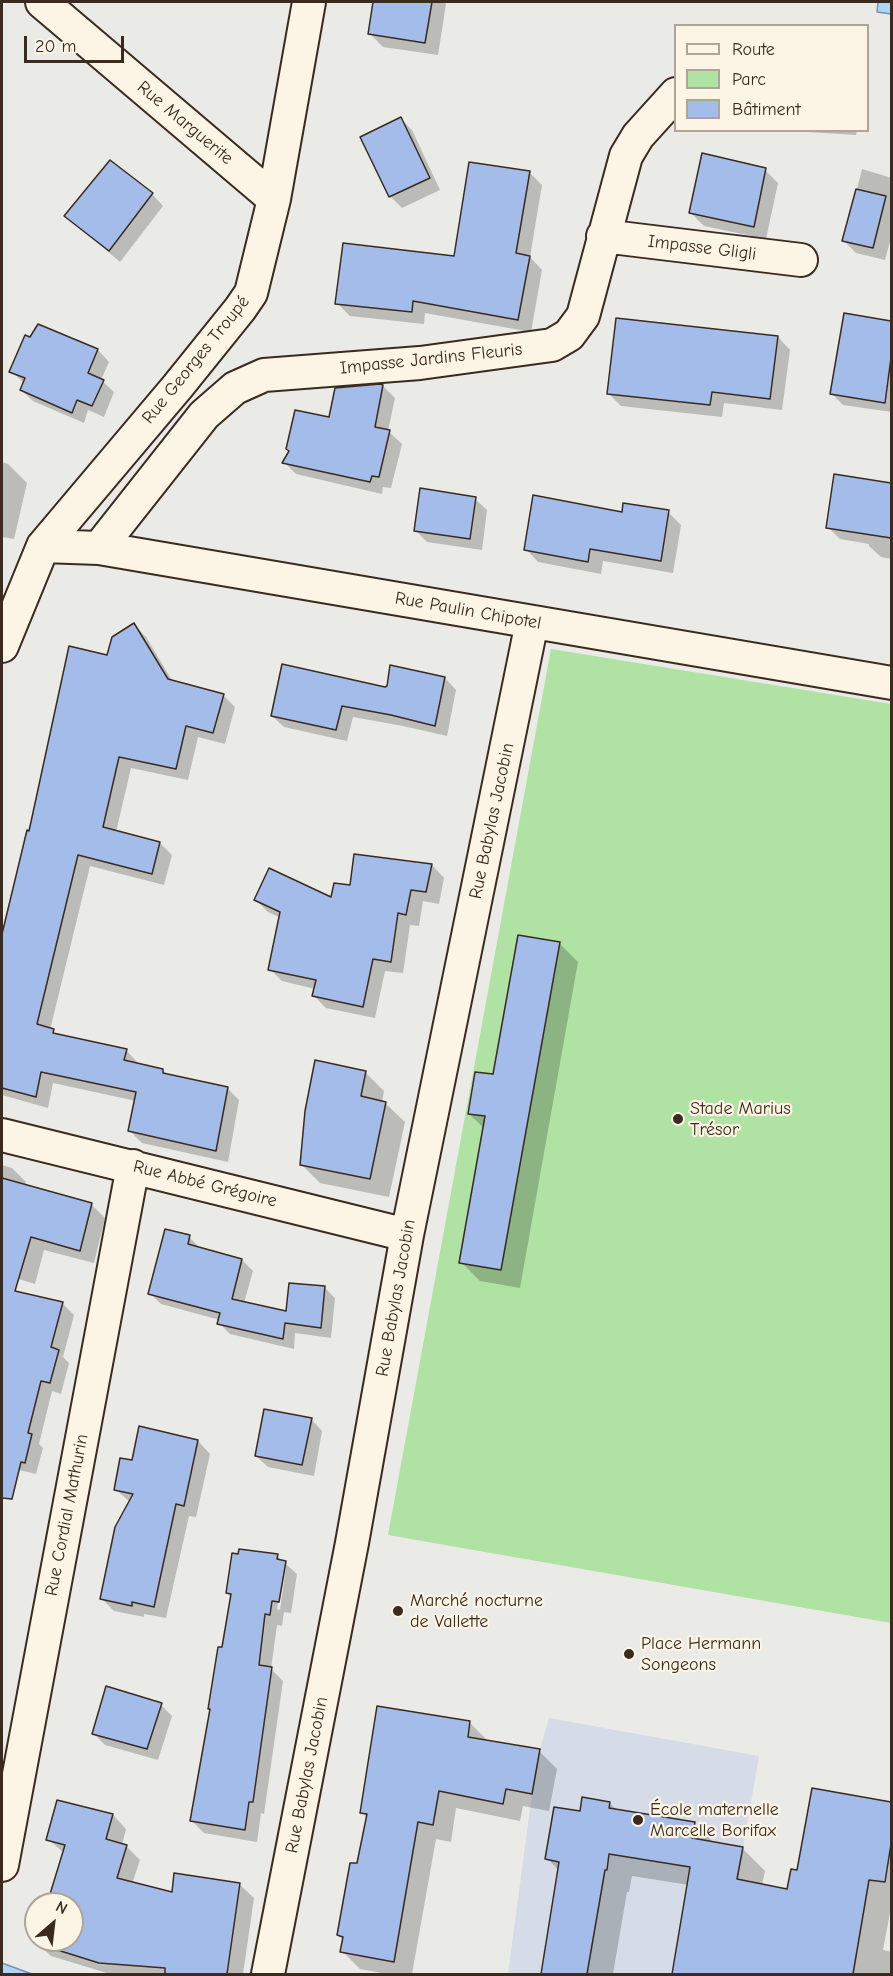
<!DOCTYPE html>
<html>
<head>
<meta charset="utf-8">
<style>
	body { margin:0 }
	#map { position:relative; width:893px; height:1976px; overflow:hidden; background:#eaeae6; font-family:"Comic Neue",sans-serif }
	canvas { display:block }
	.frame { position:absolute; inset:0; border:3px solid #3b2a1e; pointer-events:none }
	.legend { position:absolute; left:674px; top:24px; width:195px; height:108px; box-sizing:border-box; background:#fcf5e5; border:2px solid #afa495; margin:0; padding:8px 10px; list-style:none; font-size:18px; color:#3b2a1e }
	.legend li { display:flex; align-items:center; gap:12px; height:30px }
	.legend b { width:30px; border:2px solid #afa495 }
	.north { position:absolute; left:24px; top:1892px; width:60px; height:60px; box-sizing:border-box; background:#fcf5e5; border:2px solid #afa495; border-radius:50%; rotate:28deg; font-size:16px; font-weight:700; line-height:24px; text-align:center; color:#3b2a1e }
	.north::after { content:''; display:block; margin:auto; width:21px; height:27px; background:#3b2a1e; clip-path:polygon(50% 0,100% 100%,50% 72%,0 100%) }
	.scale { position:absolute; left:24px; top:36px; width:100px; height:27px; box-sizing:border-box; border:3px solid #3b2a1e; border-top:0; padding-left:8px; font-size:18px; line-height:21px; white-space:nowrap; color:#3b2a1e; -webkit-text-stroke:4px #fcf5e5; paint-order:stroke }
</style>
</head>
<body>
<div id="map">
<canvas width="893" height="1976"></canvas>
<div class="frame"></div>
<ul class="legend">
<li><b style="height:8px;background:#fcf5e5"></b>Route</li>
<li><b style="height:16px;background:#afe2a3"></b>Parc</li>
<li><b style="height:16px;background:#a4bce9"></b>Bâtiment</li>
</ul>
<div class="north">N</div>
<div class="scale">20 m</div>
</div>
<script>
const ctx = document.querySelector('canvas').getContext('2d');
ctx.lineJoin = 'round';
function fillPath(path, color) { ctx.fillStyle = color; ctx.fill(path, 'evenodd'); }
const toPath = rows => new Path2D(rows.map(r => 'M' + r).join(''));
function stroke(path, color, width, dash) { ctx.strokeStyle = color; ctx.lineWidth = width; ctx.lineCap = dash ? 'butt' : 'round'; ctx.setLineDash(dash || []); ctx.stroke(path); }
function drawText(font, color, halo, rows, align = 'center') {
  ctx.font = font + ' "Comic Neue",sans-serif'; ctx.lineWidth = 4.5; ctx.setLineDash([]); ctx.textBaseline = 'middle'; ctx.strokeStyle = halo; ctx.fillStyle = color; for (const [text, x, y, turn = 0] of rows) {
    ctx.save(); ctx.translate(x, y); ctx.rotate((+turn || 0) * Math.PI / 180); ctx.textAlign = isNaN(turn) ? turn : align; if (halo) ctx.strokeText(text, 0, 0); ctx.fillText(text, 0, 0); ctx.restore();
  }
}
fillPath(toPath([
	[549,1718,759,1756,721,1974,508,1974,532,1794,540,1749]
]), '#d5dce7');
fillPath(toPath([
	[551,649,891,704,891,1623,388,1535]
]), '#afe2a3');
const water = toPath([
	[878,2,891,2,891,14,877,12,878,2],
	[2,1963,21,1970,32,1974,2,1974,2,1963]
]);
fillPath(water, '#afd5f8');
stroke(water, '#8191a1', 1.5);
fillPath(toPath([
	[375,2,444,2,446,4,438,55,383,47,370,34],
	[401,119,412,130,440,190,402,208,390,196],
	[774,130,857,130,856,135],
	[862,169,892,178,892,234,885,260,856,253,844,241],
	[765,170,778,183,766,239,704,226,691,213],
	[529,172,542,185,530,257,542,270,531,332,425,313,424,324,350,316,337,303,455,258],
	[152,194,163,206,120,262,66,216],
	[845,315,892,323,892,412,843,405,832,394],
	[39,326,98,350,109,362,101,380,114,392,104,417,88,410,84,423,33,401,21,390,24,383,11,371],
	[778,337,790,350,782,410,724,403,722,417,621,406,609,394],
	[383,386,395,398,388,431,402,444,391,488,383,487,382,494,296,474,284,462],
	[2,462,8,464,27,483,14,539,2,537],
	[835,476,892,485,892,559,881,557,869,546,869,544,840,539,828,527],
	[475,499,487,510,482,550,427,542,415,530],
	[668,512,681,525,673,573,603,561,601,574,538,562,526,549,623,513],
	[134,625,146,637,173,682,223,695,235,707,225,744,198,737,188,780,131,768,116,832,160,843,172,855,164,885,90,866,50,1030,59,1036,126,1050,138,1063,138,1065,162,1070,169,1076,227,1088,239,1100,228,1162,142,1143,130,1131,136,1101,53,1083,48,1108,2,1095,2,941,28,832,30,832,109,656],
	[445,678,456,690,447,736,403,726,353,717,347,741,284,727,272,716,385,689],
	[432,865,444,878,439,904,423,901,419,926,410,925,403,973,385,971,375,1018,326,1008,314,996,315,989,282,981,270,969,281,918,268,912,256,900,332,899,351,887],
	[559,943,578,962,520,1288,480,1281,461,1262,485,1129,469,1114,494,1076],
	[365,1072,384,1091,382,1102,385,1103,405,1122,389,1197,320,1183,301,1164],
	[2,1165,12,1168,26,1182,25,1186,91,1204,105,1218,94,1263,44,1250,35,1284,2,1274],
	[189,1237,200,1248,242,1260,253,1271,244,1303,287,1312,324,1287,335,1298,331,1338,295,1333,294,1349,230,1334,219,1323,220,1320,161,1304,150,1293],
	[20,1294,63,1304,74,1315,63,1357,69,1363,61,1394,52,1391,39,1444,43,1448,36,1474,2,1466,2,1365],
	[311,1419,322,1431,314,1476,268,1467,256,1456],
	[198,1441,210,1454,196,1517,189,1516,166,1618,144,1614,144,1617,114,1611,102,1599,130,1502,115,1489,133,1462],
	[277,1556,297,1574,291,1613,284,1612,282,1626,277,1625,271,1669,283,1681,264,1814,261,1813,257,1842,204,1833,192,1821,211,1710,209,1709,232,1598,227,1593],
	[284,1564,286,1566,280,1610,277,1609],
	[161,1705,172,1716,158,1760,105,1745,94,1734],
	[469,1722,487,1740,539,1751,557,1769,549,1811,523,1806,520,1821,456,1808,451,1842,436,1839,412,1974,387,1974,360,1969,342,1951,344,1941,338,1935,358,1865,367,1818,362,1812],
	[813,1790,892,1803,892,1902,883,1950,892,1952,892,1974,674,1974,689,1885,632,1876,629,1892,627,1892,613,1974,543,1974,559,1871,547,1858,581,1812,609,1803,617,1810,694,1824,714,1843,742,1848,765,1871,762,1885,788,1890,799,1872],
	[113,1815,126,1829,122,1845,126,1846,140,1860,132,1884,174,1894,240,1885,254,1898,243,1974,110,1974,51,1956,37,1943,38,1940,72,1940,72,1904,49,1904,64,1853,48,1839]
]), '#0003');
const building = toPath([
	[373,2,432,2,425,43,368,34,373,2],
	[401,117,430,178,389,197,360,137,401,117],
	[702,153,766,168,754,227,689,213,702,153],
	[110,160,153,193,109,251,64,216,110,160],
	[469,162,530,171,516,253,530,256,518,320,413,301,412,312,335,304,343,243,454,256,469,162],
	[856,189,886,196,873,248,842,241,856,189],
	[844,313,891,321,891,358,885,403,830,394,844,313],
	[616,318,778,336,770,399,712,392,710,405,607,394,616,318],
	[38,324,98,349,88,373,104,380,92,406,77,400,72,413,20,390,25,378,9,372,25,335,30,337,38,324],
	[380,384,383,385,375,427,390,430,379,477,372,476,370,482,282,463,289,451,286,449,295,410,329,417,335,388,380,384],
	[834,474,891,483,891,538,826,528,834,474],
	[420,488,476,497,470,539,414,531,420,488],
	[533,495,622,512,623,503,669,510,661,561,590,549,588,562,524,550,533,495],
	[134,623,168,679,224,694,213,733,186,726,176,769,119,757,103,827,160,842,152,874,78,855,37,1024,54,1029,53,1033,127,1049,124,1060,163,1069,163,1073,228,1087,216,1151,128,1131,136,1092,41,1072,36,1097,2,1088,2,934,27,830,29,831,69,646,107,655,112,637,134,623],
	[282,664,385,687,387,686,390,665,445,677,435,726,391,715,342,706,336,730,271,716,282,664],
	[354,854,432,864,426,892,411,890,406,915,398,913,391,962,373,959,363,1007,312,996,316,980,268,970,280,912,254,900,269,868,331,897,334,883,350,885,354,854],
	[518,935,560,942,501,1270,459,1263,485,1116,468,1114,475,1072,493,1074,518,935],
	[315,1060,366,1071,361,1096,386,1102,370,1179,300,1165,305,1111,315,1060],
	[2,1178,92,1203,80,1251,31,1237,15,1291,63,1302,51,1347,59,1350,50,1383,41,1381,28,1433,32,1434,25,1463,21,1462,12,1499,2,1498,2,1178],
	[165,1229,190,1235,188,1244,242,1259,232,1299,286,1311,289,1283,325,1286,321,1328,285,1323,283,1339,217,1324,220,1313,148,1294,165,1229],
	[264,1409,312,1418,302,1465,255,1456,264,1409],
	[139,1426,198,1440,184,1506,176,1504,154,1607,132,1602,132,1606,100,1599,115,1527,133,1494,114,1490,120,1458,132,1460,139,1426],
	[239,1549,278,1554,277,1559,286,1561,279,1602,272,1601,270,1615,265,1614,259,1665,272,1667,253,1802,249,1802,245,1830,190,1821,210,1709,208,1709,218,1647,222,1647,231,1594,226,1593,232,1553,238,1554,239,1549],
	[106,1686,162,1703,147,1749,92,1734,106,1686],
	[377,1706,470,1721,468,1737,540,1749,532,1794,506,1789,503,1804,439,1791,433,1825,418,1822,394,1962,340,1952,343,1937,337,1935,350,1863,357,1863,367,1814,360,1813,377,1706],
	[812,1788,891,1802,891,1844,885,1882,869,1880,853,1974,672,1974,690,1867,609,1854,607,1870,605,1870,587,1974,541,1974,559,1862,545,1859,554,1807,580,1811,582,1797,610,1802,609,1808,695,1822,692,1838,743,1847,737,1879,787,1889,791,1869,797,1870,812,1788],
	[57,1800,113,1814,106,1839,127,1845,117,1878,172,1892,174,1873,240,1883,227,1974,165,1974,165,1968,99,1963,35,1943,36,1940,72,1940,72,1904,47,1904,65,1845,46,1840,57,1800]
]);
fillPath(building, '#a4bce9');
stroke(building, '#3b2a1e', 1.5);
const minor = toPath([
	[42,2,274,199],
	[603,236,801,260],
	[43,546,99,548,892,683],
	[99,548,204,415,235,388,264,375,420,363,552,345,569,335,583,316,626,156,638,136,676,94],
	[2,646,43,546,178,386,240,309,251,293,274,199,309,2],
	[2,1135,407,1235],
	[2,1865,133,1166],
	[268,1974,352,1543,407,1235,532,622]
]);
stroke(minor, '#3b2a1e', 36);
stroke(minor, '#fcf5e5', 32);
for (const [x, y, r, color] of [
	[678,1119,6,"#3b2a1e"],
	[398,1611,6,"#3b2a1e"],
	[629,1654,6,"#3b2a1e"],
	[638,1820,6,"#3b2a1e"]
]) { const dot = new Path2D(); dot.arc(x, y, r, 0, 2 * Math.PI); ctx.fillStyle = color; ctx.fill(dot); stroke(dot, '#fcf5e5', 2); }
drawText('18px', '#3b2a1e', '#fcf5e5', [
	["Rue Marguerite",185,123,40],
	["Impasse Gligli",702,248,7],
	["Impasse Jardins Fleuris",431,359,-6],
	["Rue Georges Troupé",196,360,-51],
	["Rue Paulin Chipotel",468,611,10],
	["Rue Babylas Jacobin",492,821,-78],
	["Rue Abbé Grégoire",205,1184,14],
	["Rue Babylas Jacobin",396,1298,-80],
	["Rue Cordial Mathurin",67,1515,-79],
	["Rue Babylas Jacobin",307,1775,-79]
]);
drawText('18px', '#3b2a1e', '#fcf5e5', [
	["Stade Marius",690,1109],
	["Trésor",690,1130],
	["Marché nocturne",410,1601],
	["de Vallette",410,1622],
	["Place Hermann",641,1644],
	["Songeons",641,1665],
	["École maternelle",650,1810],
	["Marcelle Borifax",650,1831]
], 'left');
</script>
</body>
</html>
